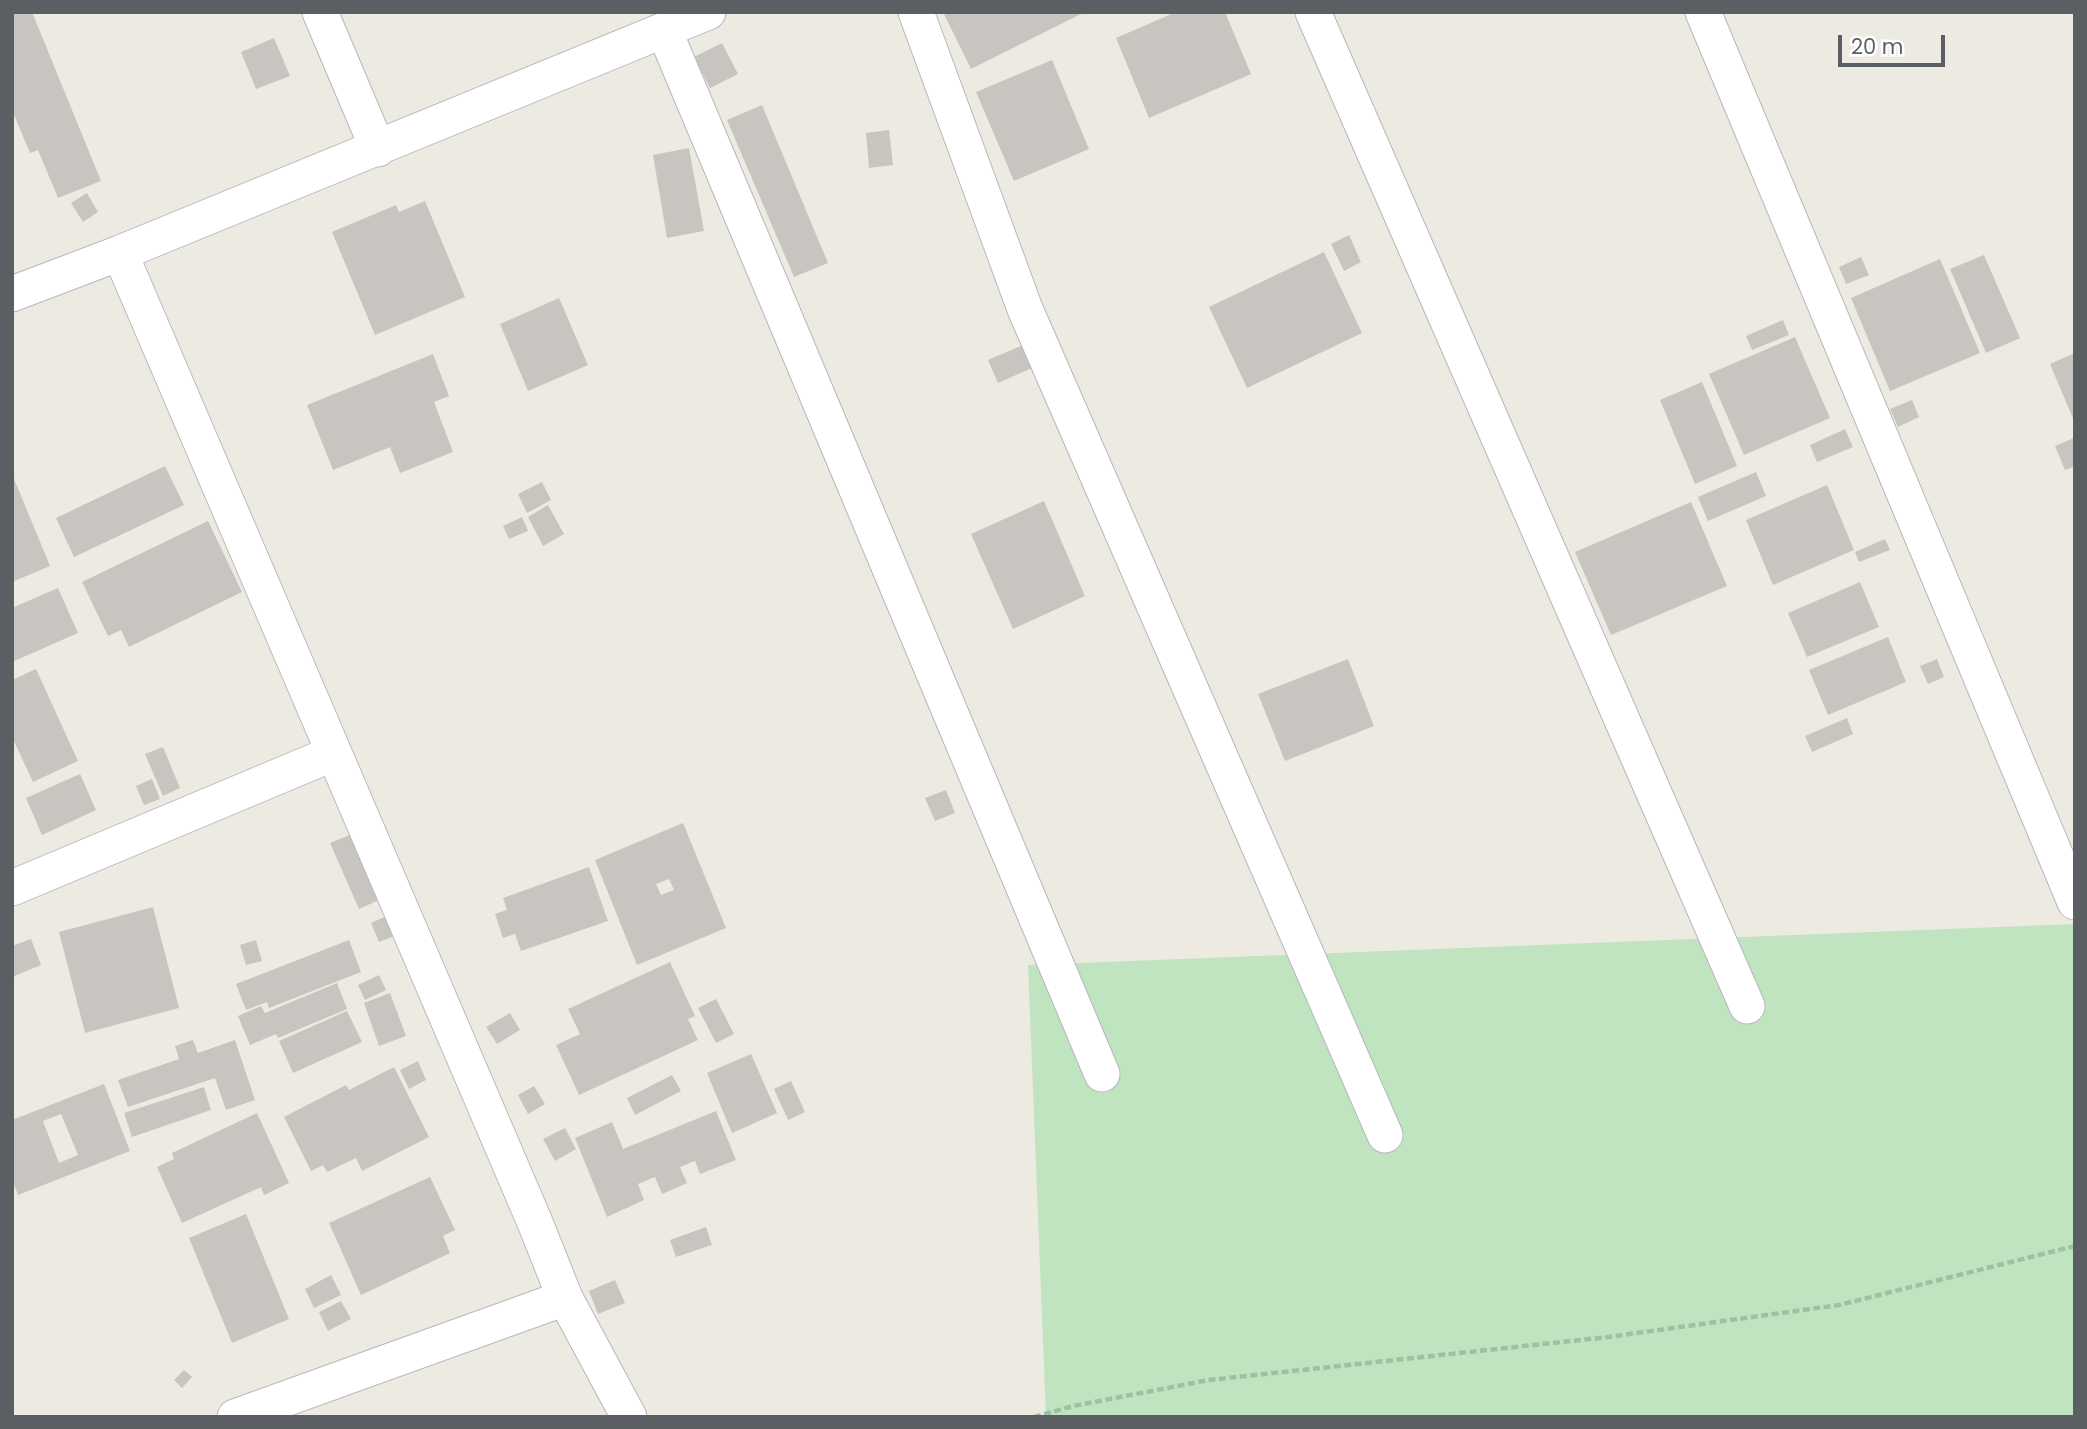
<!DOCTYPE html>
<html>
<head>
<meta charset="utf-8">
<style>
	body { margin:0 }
	#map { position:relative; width:2087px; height:1429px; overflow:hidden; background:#edeae2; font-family:Poppins,sans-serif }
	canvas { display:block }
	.frame { position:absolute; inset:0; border:14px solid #5b5e63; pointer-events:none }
	.scale { position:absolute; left:1838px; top:35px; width:107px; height:32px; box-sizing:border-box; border:4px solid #5b5e63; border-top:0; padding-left:9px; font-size:21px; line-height:24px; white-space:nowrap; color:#5b5e63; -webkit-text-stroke:5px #fff; paint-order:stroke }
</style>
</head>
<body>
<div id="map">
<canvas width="2087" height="1429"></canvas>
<div class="frame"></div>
<div class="scale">20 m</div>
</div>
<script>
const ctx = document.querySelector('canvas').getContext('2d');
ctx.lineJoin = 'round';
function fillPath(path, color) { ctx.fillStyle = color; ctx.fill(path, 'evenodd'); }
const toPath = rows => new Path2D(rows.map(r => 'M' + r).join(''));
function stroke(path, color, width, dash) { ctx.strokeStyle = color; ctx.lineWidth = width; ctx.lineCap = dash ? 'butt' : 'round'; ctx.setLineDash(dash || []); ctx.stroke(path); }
fillPath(toPath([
	[2075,924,2075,1417,1046,1417,1028,965]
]), '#c1e4c0');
fillPath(toPath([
	[12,12,32,12,101,181,58,198,38,150,30,153,12,110],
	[943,12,1085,12,971,69],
	[1176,12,1225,12,1251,74,1149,118,1116,38],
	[274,38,290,76,256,89,241,52],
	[722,43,738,74,710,88,694,57],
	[1052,60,1089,149,1014,181,976,92],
	[762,105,828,263,794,277,727,120],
	[889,130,893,165,869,168,866,133],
	[689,148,704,231,667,238,653,155],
	[87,193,98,212,83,222,71,203],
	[425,201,465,297,375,335,332,232,396,205,399,212],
	[1349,235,1361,262,1344,271,1331,244],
	[1324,252,1362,333,1247,388,1209,307],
	[1984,255,2020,338,1986,353,1950,269],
	[1861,257,1869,275,1846,284,1839,267],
	[1940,259,1980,353,1890,391,1851,298],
	[559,298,588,365,528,391,500,324],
	[1783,320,1789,335,1752,350,1746,336],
	[1795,337,1830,418,1744,455,1709,374],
	[1023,345,1032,368,998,383,988,360],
	[2075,353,2075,423,2050,364],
	[433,354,449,396,434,402,453,452,400,473,390,447,333,470,307,405],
	[1702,382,1737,466,1695,484,1660,400],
	[1912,400,1919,417,1898,427,1890,409],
	[1845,429,1853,447,1817,462,1810,445],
	[2074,438,2075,466,2065,470,2055,446],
	[165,466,184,505,74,557,56,518],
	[1756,472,1766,496,1708,521,1698,497],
	[12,474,50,566,12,582],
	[542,482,551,500,527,513,518,494],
	[1827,485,1854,550,1773,585,1746,520],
	[1044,501,1085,596,1013,629,971,534],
	[1691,502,1727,586,1611,635,1575,552],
	[548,505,564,534,543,546,528,517],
	[522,517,528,531,509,539,503,526],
	[208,521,242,592,129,647,121,630,108,636,82,582],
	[1885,539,1890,550,1859,562,1855,552],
	[1860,582,1879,627,1807,657,1788,613],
	[58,588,78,633,12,662,12,608],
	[1888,637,1906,682,1828,715,1809,670],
	[1348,659,1374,726,1285,761,1258,694],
	[1937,659,1944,677,1928,684,1920,666],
	[36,669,78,761,33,782,12,737,12,680],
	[1847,718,1853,734,1812,752,1805,736],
	[163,747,180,788,163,796,145,754],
	[80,774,96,810,42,835,26,798],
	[152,779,160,799,144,805,136,786],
	[946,790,955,813,935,821,925,798],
	[683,823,726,928,637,965,595,860],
	[669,879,674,890,661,895,656,884],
	[352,834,381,899,359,909,330,843],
	[589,867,608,921,521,951,515,934,503,938,495,914,507,910,503,898],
	[153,907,179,1008,85,1033,59,932],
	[389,915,397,935,379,942,371,923],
	[31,939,41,965,12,977,12,946],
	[256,940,262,961,246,965,240,945],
	[349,940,361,972,269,1008,267,1002,246,1010,236,984],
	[670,962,695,1016,688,1019,698,1040,579,1095,556,1045,580,1034,568,1009],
	[379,975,386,990,365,1000,358,985],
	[337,983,347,1009,278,1038,276,1034,250,1045,238,1016,261,1006,265,1013],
	[390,993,406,1036,379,1046,364,1003],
	[716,999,734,1034,716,1043,698,1008],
	[347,1011,362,1042,293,1073,279,1041],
	[510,1013,520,1030,497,1044,486,1027],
	[193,1040,198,1053,235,1040,255,1100,226,1110,215,1078,128,1107,118,1080,179,1059,175,1046],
	[751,1054,777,1113,732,1133,707,1073],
	[418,1061,426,1080,409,1089,400,1070],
	[394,1067,429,1137,362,1171,356,1158,327,1172,323,1165,311,1171,284,1117,346,1085,349,1090],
	[672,1075,681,1091,635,1115,627,1098],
	[791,1081,805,1112,788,1120,774,1089],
	[104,1084,130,1151,18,1195,12,1179,12,1120],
	[61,1114,78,1155,59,1163,43,1121],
	[534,1086,545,1104,528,1114,518,1095],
	[204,1087,211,1110,132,1137,124,1113],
	[716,1111,736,1160,700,1174,695,1161,680,1167,687,1183,662,1194,655,1177,638,1184,644,1200,607,1217,575,1138,612,1122,623,1149],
	[257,1113,289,1183,264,1195,261,1187,182,1223,157,1167,174,1159,172,1153],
	[565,1128,576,1149,555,1161,543,1139],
	[430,1177,455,1230,443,1236,450,1253,361,1295,329,1223],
	[246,1214,289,1319,232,1343,189,1238],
	[706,1227,712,1245,676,1257,670,1240],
	[331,1275,341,1295,314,1308,305,1289],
	[615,1280,625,1303,598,1314,589,1291],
	[341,1301,351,1319,328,1331,319,1312],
	[184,1370,192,1377,182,1388,174,1380]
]), '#c8c5c0');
const minor = toPath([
	[320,12,378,149],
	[916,12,1025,309,1385,1135],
	[1313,12,1747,1006],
	[1703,12,2075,902],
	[664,30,1102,1074],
	[120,253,536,1225,565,1298,629,1417],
	[12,294,120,253,708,12],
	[12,888,334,753],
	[235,1417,565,1298]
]);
stroke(minor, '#b5b8bc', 37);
stroke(toPath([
	[1034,1417,1073,1406,1209,1380,1608,1337,1839,1305,2075,1246]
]), '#99c4a4', 4.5, [7, 3.5]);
stroke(minor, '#fff', 35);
</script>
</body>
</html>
